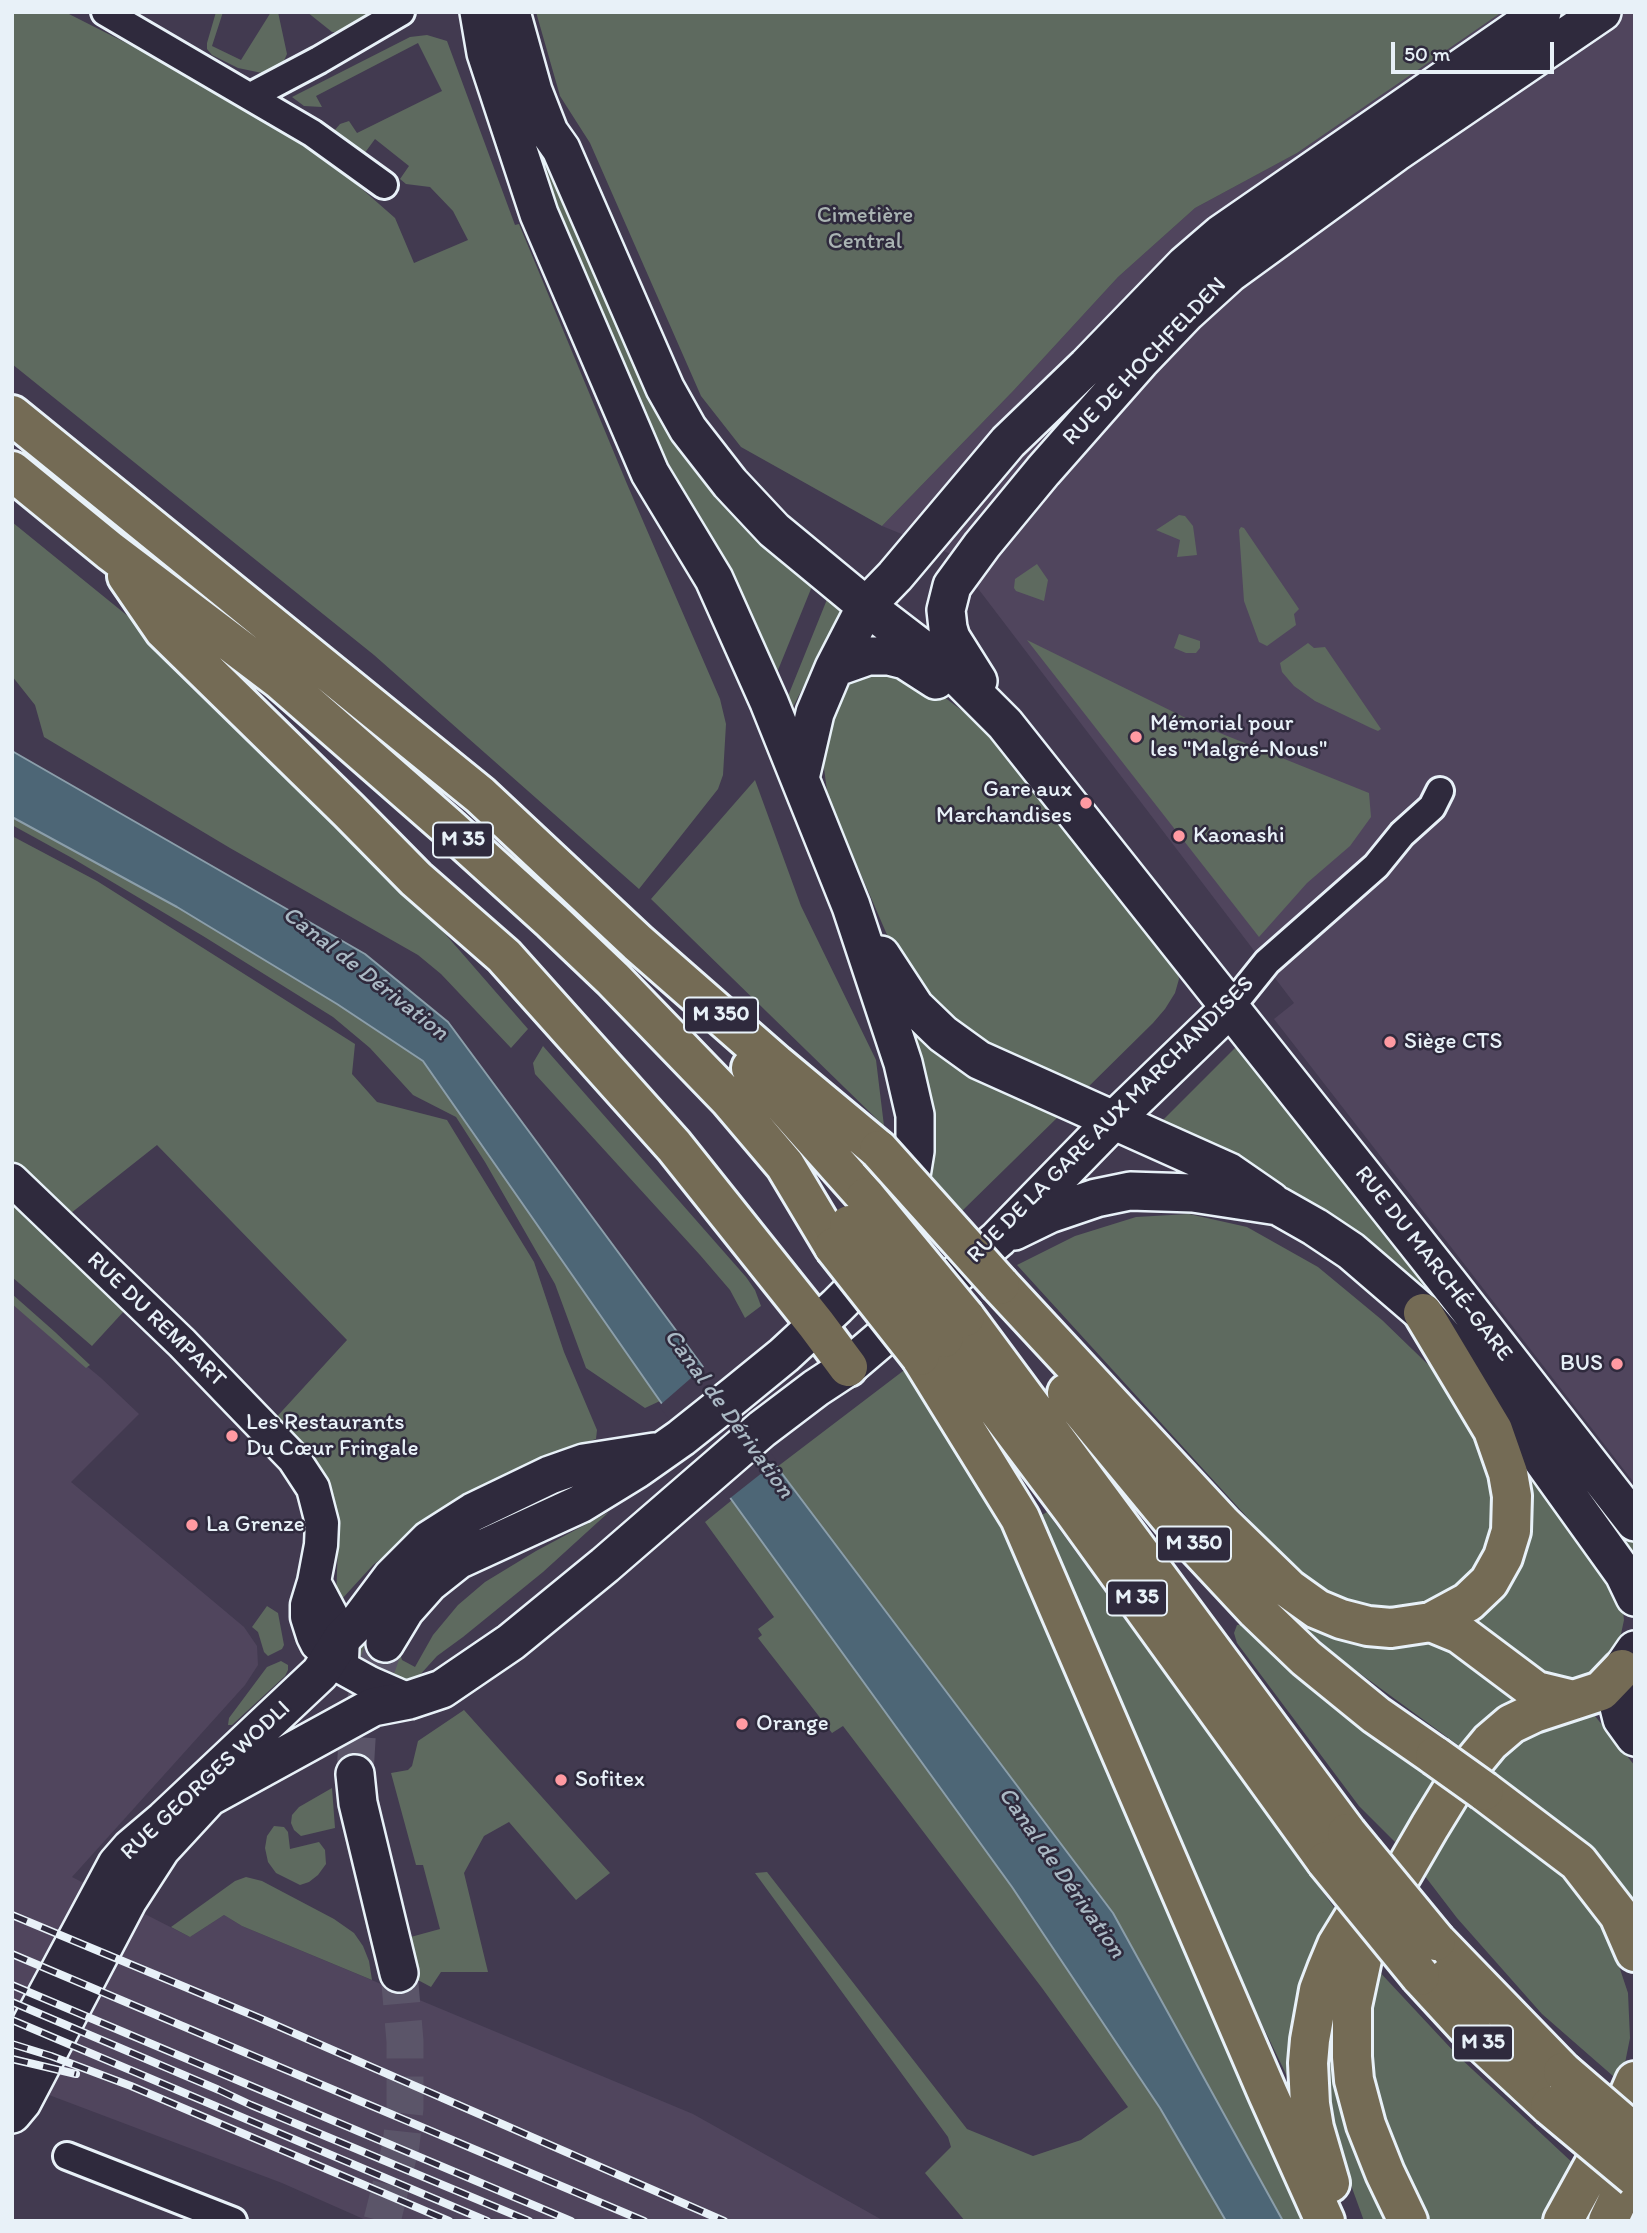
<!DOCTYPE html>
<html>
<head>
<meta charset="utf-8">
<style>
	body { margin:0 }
	#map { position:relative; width:1647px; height:2233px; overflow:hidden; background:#423a50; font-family:Itim,sans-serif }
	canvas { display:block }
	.frame { position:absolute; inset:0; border:14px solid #e8f1f8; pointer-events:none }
	.scale { position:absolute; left:1391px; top:42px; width:163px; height:32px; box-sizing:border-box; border:4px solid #e8f1f8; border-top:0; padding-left:9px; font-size:21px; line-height:24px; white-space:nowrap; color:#e8f1f8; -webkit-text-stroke:5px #2f2a3d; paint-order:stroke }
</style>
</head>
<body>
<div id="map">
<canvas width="1647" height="2233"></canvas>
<div class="frame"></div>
<div class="scale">50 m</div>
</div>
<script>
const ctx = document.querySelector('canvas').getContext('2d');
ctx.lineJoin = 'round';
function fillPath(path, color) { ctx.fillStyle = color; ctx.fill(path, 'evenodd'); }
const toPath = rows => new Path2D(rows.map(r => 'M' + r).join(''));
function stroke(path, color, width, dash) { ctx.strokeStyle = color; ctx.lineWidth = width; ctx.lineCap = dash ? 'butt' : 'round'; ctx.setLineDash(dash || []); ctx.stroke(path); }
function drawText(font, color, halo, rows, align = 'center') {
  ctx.font = font + ' Itim,sans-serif'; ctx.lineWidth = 5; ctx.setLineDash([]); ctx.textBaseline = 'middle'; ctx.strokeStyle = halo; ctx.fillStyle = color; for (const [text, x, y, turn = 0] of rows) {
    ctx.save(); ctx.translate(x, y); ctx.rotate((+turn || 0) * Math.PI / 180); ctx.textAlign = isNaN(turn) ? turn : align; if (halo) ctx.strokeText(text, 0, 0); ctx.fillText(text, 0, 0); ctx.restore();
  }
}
fillPath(toPath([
	[1502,12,1635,12,1635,1484,1274,1019,1294,1003,970,578,973,563,882,526,1014,390,1118,277,1195,208,1297,153],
	[12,1304,101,1378,139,1414,71,1482,244,1627,257,1646,258,1665,245,1685,72,1877,190,1937,224,1915,242,1926,693,2114,884,2221,368,2221,282,2183,12,2081]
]), '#50455d');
fillPath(toPath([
	[12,12,65,12,148,54,313,146,395,218,414,263,468,240,453,211,430,187,406,184,400,179,409,166,375,139,364,154,334,131,340,124,349,121,357,133,442,91,418,43,316,96,322,107,304,106,292,97,410,37,427,35,447,41,515,225,519,224,627,484,720,699,726,724,723,775,718,789,639,889,374,655,12,364],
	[216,12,223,12,212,46,241,60,271,12,278,12,287,54,282,65,270,71,262,73,238,68,212,55,207,49,207,43],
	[307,12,381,12,343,33,332,32],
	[536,12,1502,12,1297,153,1195,208,1118,277,1014,390,882,526,741,447,701,396,590,143,560,96],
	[526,144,567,192,632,343,815,579,776,675,729,565,660,453],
	[1179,515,1185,516,1193,526,1197,555,1177,557,1180,540,1156,530],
	[12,522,129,617,274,747,393,874,528,1029,511,1048,441,974,418,955,230,848,44,737,35,705,12,676],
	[1241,527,1244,528,1299,609,1294,614,1296,625,1267,646,1259,642,1244,601,1239,530],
	[1037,564,1048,580,1044,601,1016,591,1014,588,1015,579],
	[830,592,844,607,793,707,791,708,786,701],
	[1179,634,1200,641,1200,648,1196,653,1186,653,1174,648],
	[1027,640,1200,725,1369,793,1371,817,1350,846,1307,883,1259,937],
	[1308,643,1314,648,1325,647,1381,729,1378,731,1371,728,1315,701,1294,686,1282,672,1280,663],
	[872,668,926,683,995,736,1177,968,1179,979,1175,993,1165,1009,1153,1023,1080,1095,1025,1071,938,1013,891,944,833,810,827,791,824,768,825,745,829,726,850,684,860,674],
	[755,780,801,906,876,1060,884,1126,651,899],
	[12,817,177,907,337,1004,423,1061,660,1401,645,1408,586,1368,555,1284,485,1162,456,1117,413,1095,370,1048,333,1017,203,936,72,858,12,825],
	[12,836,97,881,355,1044,352,1074,377,1102,447,1120,534,1262,564,1352,597,1430,596,1439,551,1453,453,1500,373,1565,341,1600,336,1601,338,1542,338,1515,333,1498,322,1478,272,1422,347,1340,157,1145,66,1217,12,1163],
	[901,1013,1061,1114,962,1211,925,1171],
	[1238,1045,1454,1308,1635,1542,1635,1569,1429,1295,1396,1263,1336,1217,1291,1191,1155,1128],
	[543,1046,746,1277,755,1290,761,1306,745,1318,730,1290,700,1255,535,1074,533,1063],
	[12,1204,125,1310,92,1346,12,1277],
	[1189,1214,1247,1227,1318,1267,1382,1320,1442,1378,1486,1445,1497,1487,1494,1531,1476,1573,1444,1600,1401,1613,1352,1609,1308,1584,1017,1265,1075,1236,1136,1217],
	[12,1294,55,1332,90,1365,86,1368,12,1304],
	[907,1368,974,1465,1315,2221,1283,2221,1113,1913,777,1467],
	[1528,1465,1622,1603,1624,1620,1621,1634,1600,1670,1587,1682,1555,1686,1464,1617],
	[592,1474,460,1546,397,1645,402,1660,415,1667,433,1635,458,1605,485,1582,536,1551,609,1512,543,1572,463,1637,437,1656,409,1687,357,1664,355,1649,460,1532],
	[732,1500,1012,1887,1160,2108,1226,2221,965,2221,925,2173,951,2147,948,2137,755,1873,767,1872,967,2129,1033,2156,1081,2140,1128,2107,1042,1988,843,1726,832,1733,758,1638,762,1635,758,1629,774,1617,705,1522],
	[1047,1512,1341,1917,1298,2099,1257,2014,1035,1519],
	[1241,1568,1254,1571,1430,1638,1525,1693,1462,1748,1343,1661,1291,1616],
	[267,1606,278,1613,284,1645,282,1649,268,1656,264,1652,258,1632,252,1627],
	[1245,1624,1437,1781,1395,1842,1359,1806,1237,1643,1234,1633,1237,1625],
	[281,1661,288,1665,288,1670,285,1676,232,1725,228,1725,229,1718,264,1671,267,1667],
	[464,1710,610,1873,576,1900,509,1822,484,1836,464,1873,488,1972,441,1972,431,1987,403,1972,407,1938,440,1929,423,1865,416,1865,391,1773,408,1770,412,1766,418,1741],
	[1591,1711,1635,1766,1635,1906,1601,1859,1551,1817,1491,1776,1507,1752,1543,1728],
	[332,1788,335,1828,301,1836,294,1830,291,1823,292,1815,299,1807],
	[1467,1806,1556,1864,1594,1908,1612,1945,1628,1993,1630,2038,1621,2083,1542,2014,1457,1918,1421,1871],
	[274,1826,284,1827,288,1832,290,1849,319,1842,325,1850,326,1864,318,1875,309,1882,300,1885,276,1873,268,1862,265,1848,267,1836],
	[246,1877,262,1881,334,1919,354,1933,363,1946,369,1961,372,1980,242,1926,224,1915,190,1937,171,1927,235,1881],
	[1375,1967,1458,2056,1576,2166,1543,2221,1423,2221,1377,2125,1364,2064],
	[1336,1980,1393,2221,1364,2221,1335,2141,1325,2081]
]), '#5e6a5f');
const water = toPath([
	[12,751,365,954,448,1022,777,1467,1113,1913,1283,2221,1226,2221,1160,2108,1012,1887,660,1401,423,1061,337,1004,177,907,12,817,12,751]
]);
fillPath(water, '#4d6676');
stroke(water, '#8b9eaa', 2);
fillPath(toPath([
	[706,1365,777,1461,729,1499,659,1406]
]), '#423a50');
stroke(toPath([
	[355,1774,358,1723,385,1643],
	[382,2221,401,2145,405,2108,405,2041,399,1973]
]), '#5b5569', 37, [37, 18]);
const minor = toPath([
	[105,12,312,133,384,185],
	[251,96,319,60,401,12],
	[1230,1008,1267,962,1376,866,1402,834,1432,807,1440,791],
	[67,2156,233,2221]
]);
const tertiary = toPath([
	[12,1180,182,1343,294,1459,313,1488,322,1523,321,1545,314,1582,307,1605,307,1617,313,1636,317,1644,341,1667,370,1683,409,1700],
	[314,1582,343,1637,342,1659]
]);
const secondary = toPath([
	[511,12,533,91,549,132,561,149,665,388,688,429,730,483,774,530,866,606,956,675,1005,724,1450,1285,1635,1522],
	[834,668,868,656,889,656,905,660,936,680],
	[978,681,951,638,948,628,946,610,952,586,982,545,1043,471,1140,361,1186,313,1230,273,1395,153,1602,12],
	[800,778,815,713,834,668,866,606,895,576,1008,442,1087,366,1185,265,1221,234,1542,12],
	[881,955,915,1007,943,1034,979,1060,1229,1172,1271,1201],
	[1014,1231,1049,1214,1096,1198,1130,1191,1193,1193,1278,1206,1315,1227,1351,1251,1423,1313,1505,1408,1624,1574,1635,1597],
	[385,1643,405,1610,429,1583,458,1560,580,1504,637,1469,681,1438,735,1395,784,1355,837,1306,859,1284,886,1244,909,1188,915,1151,915,1115,903,1063,851,906,769,702,714,579,650,473,539,214,486,53,479,12],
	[1635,1650,1622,1669,1616,1695,1622,1719,1635,1737],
	[355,1774,358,1803,399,1973],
	[12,2060,117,1864,131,1848,164,1820,320,1673,343,1637,359,1621,392,1577,429,1540,473,1512,550,1475,584,1463,654,1452],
	[12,2114,22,2102,128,1900,161,1849,209,1797,373,1707,409,1700,442,1689,511,1642,605,1565,762,1429,816,1388,848,1367,998,1239,1114,1120,1230,1008]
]);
const trunk = toPath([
	[12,415,480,795,638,943,776,1064,879,1150],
	[12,471,110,551,279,679,447,826,552,921,613,979,729,1099,785,1165,834,1247],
	[127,576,164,630,349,811,416,879,504,956,674,1146,816,1324,848,1367],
	[751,1068,866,1197],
	[1000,1285,1222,1524,1289,1589,1317,1609,1341,1619,1368,1626,1391,1628,1431,1622,1468,1602,1489,1582,1503,1557,1511,1531,1512,1496,1508,1473,1493,1430,1423,1313],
	[965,1317,1347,1833],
	[944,1338,1073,1510,1326,1861],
	[920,1356,1020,1518,1268,2094,1325,2221],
	[1067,1393,1172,1520,1256,1610,1306,1658,1376,1715,1435,1756],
	[1431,1622,1460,1634,1536,1691,1573,1700],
	[1484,1791,1578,1862,1619,1915,1635,1952],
	[1436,1941,1563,2072],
	[1420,1976,1478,2039,1550,2106],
	[1330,2183,1314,2128,1310,2104,1308,2063,1310,2040,1319,1990,1327,1969,1337,1945,1364,1901],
	[1408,2221,1385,2173,1366,2125,1354,2080,1352,2057,1352,2006,1365,1945,1380,1912,1430,1826,1457,1782,1490,1742,1511,1724,1534,1713,1601,1691,1622,1669],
	[1563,2221,1615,2127,1635,2081],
	[1608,2221,1635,2164]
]);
stroke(minor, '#e8f1f8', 32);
stroke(tertiary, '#e8f1f8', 37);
stroke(secondary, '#e8f1f8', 42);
stroke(trunk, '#e8f1f8', 44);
stroke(minor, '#2f2a3d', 26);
stroke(tertiary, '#2f2a3d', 32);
stroke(secondary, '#2f2a3d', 37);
stroke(trunk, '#746b55', 38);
const rail = toPath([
	[12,1915,257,2017,724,2221],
	[12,1954,644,2221],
	[12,1985,571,2221],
	[12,2002,219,2090,251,2105,529,2221],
	[12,2020,487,2221],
	[12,2044,51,2056,131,2086,449,2221],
	[12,2059,76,2074]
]);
stroke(rail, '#e8f1f8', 8);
stroke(rail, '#2f2a3d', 5, [16]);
const trunkBridge = toPath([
	[879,1150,1000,1285],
	[866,1197,965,1317],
	[849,1225,944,1338],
	[834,1247,920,1356],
	[1435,1756,1484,1791],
	[1347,1833,1436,1941],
	[1326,1861,1420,1976],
	[1563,2072,1635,2134],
	[1550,2106,1635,2177]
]);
stroke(trunkBridge, '#e8f1f8', 44, []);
stroke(trunkBridge, '#746b55', 38);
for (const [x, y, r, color] of [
	[1136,737,7,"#ff9aa2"],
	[1086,803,7,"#ff9aa2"],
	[1179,836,7,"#ff9aa2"],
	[1390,1042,7,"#ff9aa2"],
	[1617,1364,7,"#ff9aa2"],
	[232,1436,7,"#ff9aa2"],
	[192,1525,7,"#ff9aa2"],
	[742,1724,7,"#ff9aa2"],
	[561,1780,7,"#ff9aa2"]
]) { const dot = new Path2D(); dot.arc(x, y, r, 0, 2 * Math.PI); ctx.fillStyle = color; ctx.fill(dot); stroke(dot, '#2f2a3d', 2.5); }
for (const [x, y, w] of [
	[463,840,60],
	[721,1015,74],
	[1194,1544,74],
	[1137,1598,60],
	[1483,2043,60]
]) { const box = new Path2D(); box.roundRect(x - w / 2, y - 17.5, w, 35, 5); ctx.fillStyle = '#2f2a3d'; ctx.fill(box); stroke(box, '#e8f1f8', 2); }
drawText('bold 21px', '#e8f1f8', null, [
	["M 35",463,840],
	["M 350",721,1015],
	["M 350",1194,1544],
	["M 35",1137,1598],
	["M 35",1483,2043]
]);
drawText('23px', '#aab4b3', '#2f2a3d', [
	["Cimetière",865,216],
	["Central",865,242]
]);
drawText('23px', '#e8f1f8', '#2f2a3d', [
	["RUE DE HOCHFELDEN",1145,362,-46],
	["RUE DE LA GARE AUX MARCHANDISES",1111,1120,-45],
	["RUE DU MARCHÉ-GARE",1433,1264,52],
	["RUE DU REMPART",156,1320,44],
	["RUE GEORGES WODLI",206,1781,-43]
]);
drawText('23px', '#e8f1f8', '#2f2a3d', [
	["Mémorial pour",1150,724],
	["les \"Malgré-Nous\"",1150,750],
	["Gare aux",1072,790,"right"],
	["Marchandises",1072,816,"right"],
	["Kaonashi",1193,836],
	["Siège CTS",1404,1042],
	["BUS",1603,1364,"right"],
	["Les Restaurants",246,1423],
	["Du Cœur Fringale",246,1449],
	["La Grenze",206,1525],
	["Orange",756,1724],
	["Sofitex",575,1780]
], 'left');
drawText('italic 24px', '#aab9c4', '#2f2a3d', [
	["Canal de Dérivation",365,974,38],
	["Canal de Dérivation",728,1414,54],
	["Canal de Dérivation",1061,1873,55]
]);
</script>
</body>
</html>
